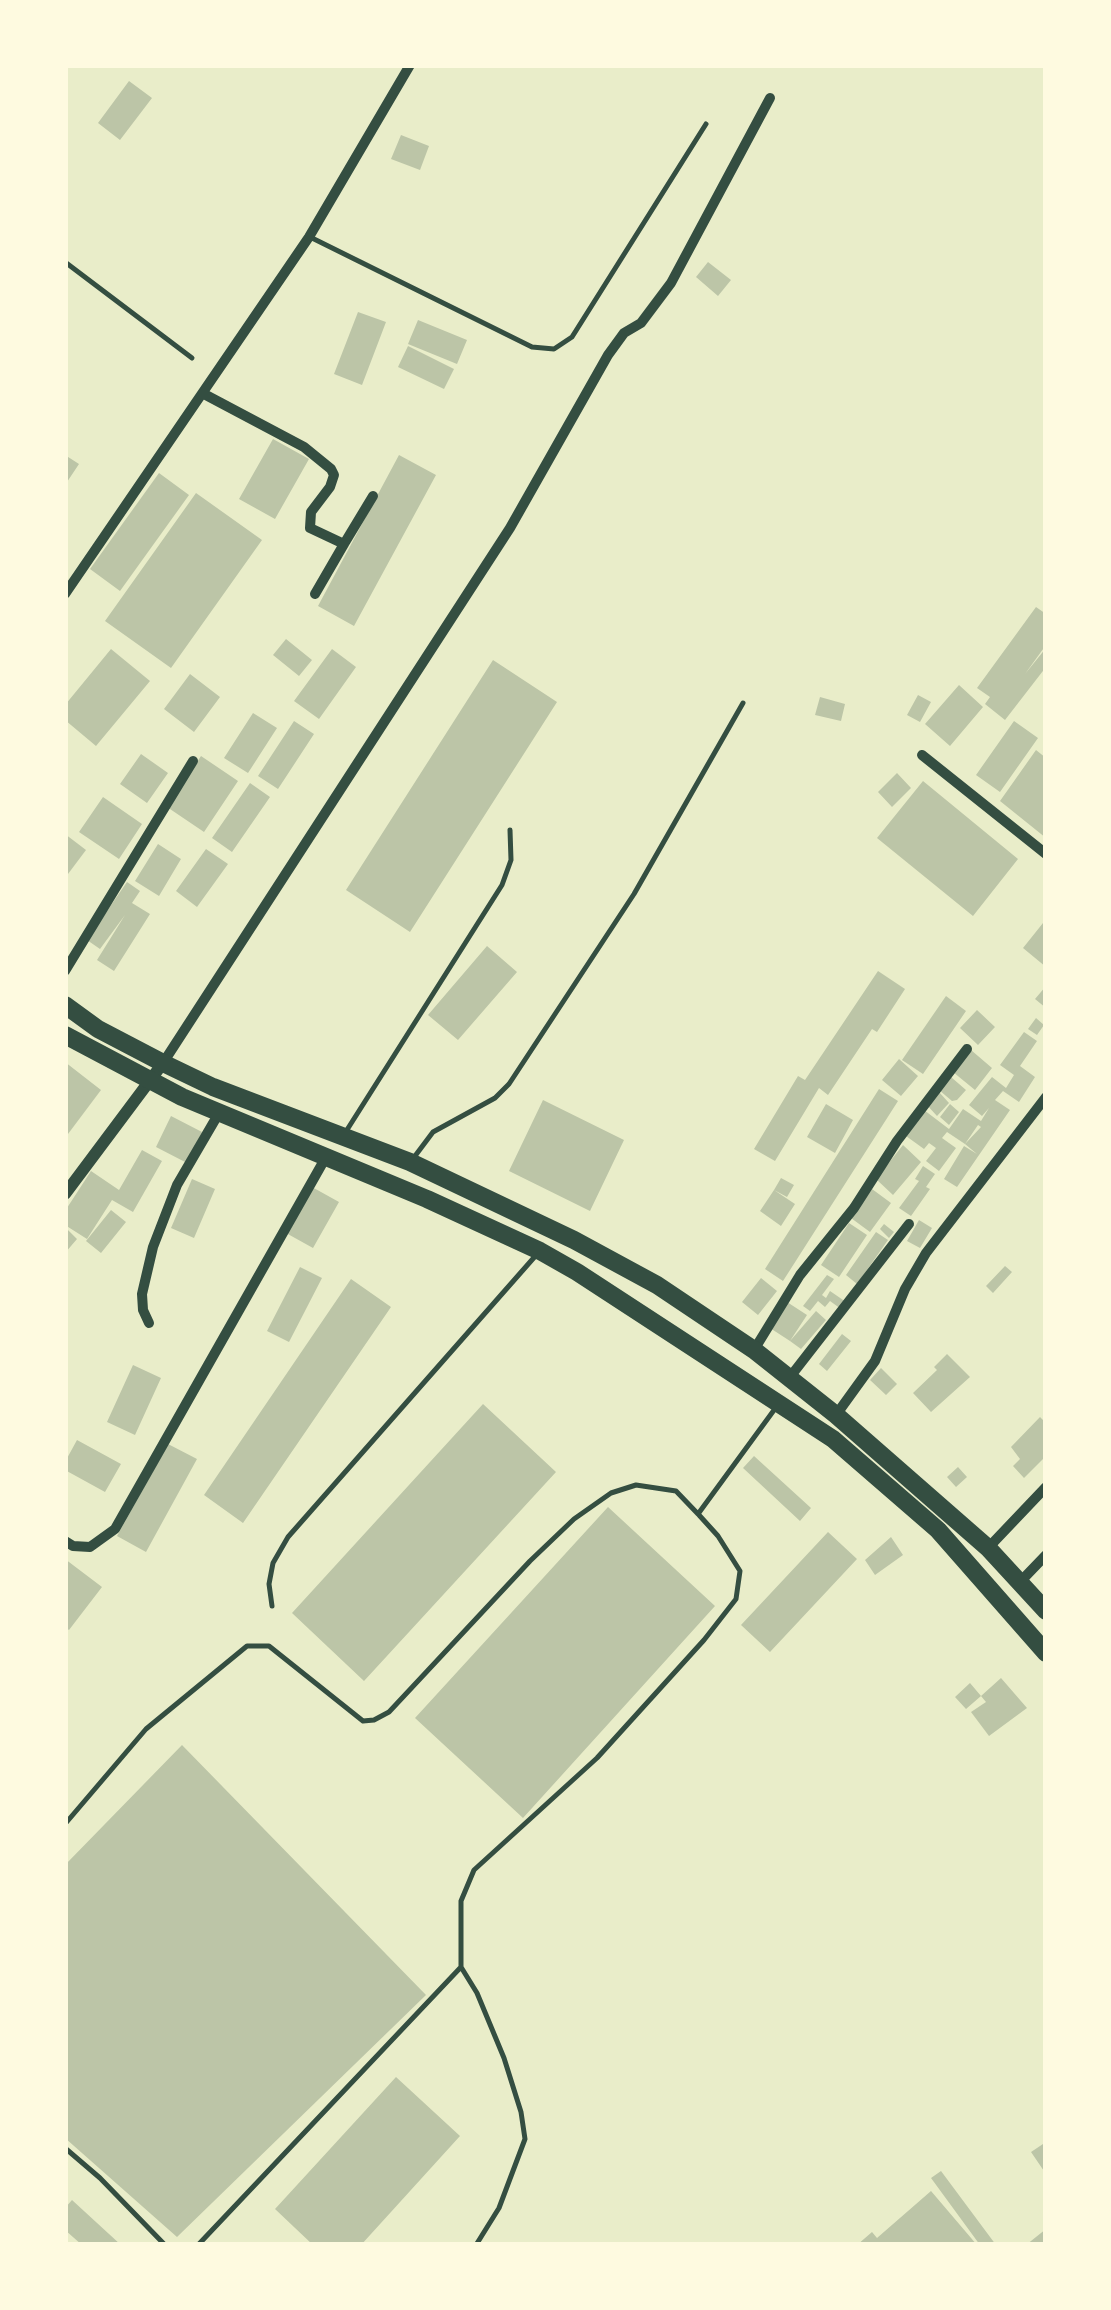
<!DOCTYPE html>
<html>
<head>
<meta charset="utf-8">
<style>
	body { margin:0 }
	#map { position:relative; width:1111px; height:2310px; overflow:hidden; background:#e9edc9; font-family:Karla,sans-serif }
	canvas { display:block }
	.frame { position:absolute; inset:0; border:68px solid #fefae0; pointer-events:none }
</style>
</head>
<body>
<div id="map">
<canvas width="1111" height="2310"></canvas>
<div class="frame"></div>
</div>
<script>
const ctx = document.querySelector('canvas').getContext('2d');
ctx.lineJoin = 'round';
function fillPath(path, color) { ctx.fillStyle = color; ctx.fill(path, 'evenodd'); }
const toPath = rows => new Path2D(rows.map(r => 'M' + r).join(''));
function stroke(path, color, width, dash) { ctx.strokeStyle = color; ctx.lineWidth = width; ctx.lineCap = dash ? 'butt' : 'round'; ctx.setLineDash(dash || []); ctx.stroke(path); }
fillPath(toPath([
	[129,81,152,98,120,140,98,123],
	[401,135,429,146,420,170,391,159],
	[708,262,731,280,718,296,696,277],
	[358,312,386,322,362,385,334,374],
	[418,320,467,340,457,364,408,344],
	[408,346,454,369,444,389,398,367],
	[273,439,309,459,275,519,239,499],
	[65,455,79,464,65,485],
	[399,455,436,475,354,626,318,606],
	[159,473,189,495,120,591,90,569],
	[196,493,262,540,171,668,105,621],
	[1036,607,1046,614,1046,645,1025,674,1046,648,1046,667,1005,720,985,704,990,697,977,688],
	[286,639,312,660,299,676,273,655],
	[111,649,150,681,96,746,65,720,65,705],
	[332,649,356,667,319,719,294,701],
	[493,660,557,702,410,932,346,890],
	[190,674,220,697,194,732,164,709],
	[959,685,983,707,950,746,925,724],
	[918,695,931,702,920,722,907,715],
	[820,697,845,704,841,721,815,715],
	[253,713,277,728,248,773,224,758],
	[294,721,314,734,278,789,258,776],
	[1014,721,1038,738,1000,792,976,775],
	[1036,750,1046,758,1046,838,1000,801],
	[141,754,168,773,147,803,120,784],
	[201,756,238,781,204,832,167,807],
	[897,773,911,788,892,807,878,792],
	[923,781,1018,859,973,916,877,838],
	[250,783,270,797,232,852,212,838],
	[103,797,142,824,119,859,79,832],
	[65,834,86,850,65,878],
	[158,844,181,859,159,896,135,881],
	[206,849,228,864,197,907,176,891],
	[127,882,140,891,132,903,150,914,114,971,97,960,125,915,100,949,87,940],
	[1043,923,1046,926,1046,967,1023,948],
	[487,946,517,972,458,1040,428,1015],
	[878,971,905,989,877,1032,872,1029,828,1095,819,1088,775,1161,754,1149,798,1076,805,1080],
	[1046,986,1046,1008,1035,999],
	[946,996,966,1011,923,1074,902,1060],
	[977,1010,995,1027,978,1045,960,1028],
	[1036,1018,1044,1025,1037,1035,1028,1029],
	[1024,1032,1037,1041,1020,1066,1035,1077,1019,1102,1003,1091,995,1100,1010,1110,957,1187,944,1179,964,1146,977,1154,965,1144,981,1127,978,1125,965,1144,947,1132,942,1138,956,1148,939,1171,926,1161,936,1148,929,1143,924,1149,906,1136,924,1110,949,1129,963,1109,981,1121,989,1108,982,1116,969,1105,992,1077,1006,1088,1014,1075,1000,1065],
	[971,1050,992,1068,975,1090,953,1072],
	[899,1059,918,1076,901,1096,882,1080],
	[65,1062,101,1090,65,1138],
	[951,1077,966,1090,957,1100,952,1101,939,1090],
	[879,1089,898,1101,783,1281,765,1269],
	[939,1092,949,1103,937,1116,926,1104],
	[543,1100,624,1140,590,1211,509,1171],
	[826,1104,853,1120,835,1153,807,1137],
	[950,1104,959,1112,949,1125,940,1117],
	[171,1116,202,1132,187,1163,156,1147],
	[903,1145,921,1162,893,1195,876,1179],
	[142,1150,162,1161,133,1212,112,1200,87,1239,65,1225,65,1211,91,1171,119,1190],
	[923,1166,935,1174,926,1187,930,1189,911,1216,899,1208,919,1181,915,1179],
	[781,1178,794,1185,787,1197,774,1190],
	[192,1179,215,1189,194,1238,171,1228],
	[312,1187,339,1202,313,1248,286,1233],
	[872,1189,891,1203,870,1232,851,1218],
	[774,1190,795,1204,781,1226,760,1211],
	[111,1210,126,1222,101,1253,86,1241],
	[919,1220,932,1228,920,1248,907,1241],
	[849,1223,867,1235,839,1277,821,1265],
	[884,1224,894,1232,889,1238,880,1229],
	[65,1227,77,1239,65,1253],
	[876,1232,888,1240,857,1284,846,1275],
	[1005,1266,1012,1272,993,1293,986,1286],
	[300,1267,322,1278,289,1342,267,1331],
	[827,1275,834,1279,822,1295,826,1298,830,1291,846,1302,841,1309,830,1301,825,1307,818,1301,810,1311,803,1306],
	[761,1278,777,1291,758,1315,742,1302],
	[351,1279,391,1307,243,1523,204,1495],
	[787,1302,807,1315,790,1341,770,1328],
	[816,1311,826,1320,801,1349,790,1341],
	[842,1334,851,1341,827,1371,819,1364],
	[947,1354,970,1377,931,1412,913,1393,937,1370,934,1367],
	[133,1365,161,1378,135,1435,107,1422],
	[881,1368,897,1384,886,1395,870,1380],
	[483,1404,556,1472,364,1681,292,1613],
	[1040,1417,1046,1423,1046,1456,1024,1478,1013,1466,1020,1459,1011,1447],
	[77,1440,121,1464,105,1492,65,1470,65,1462],
	[168,1444,197,1459,146,1552,117,1536],
	[754,1456,811,1508,800,1521,743,1468],
	[958,1467,967,1477,956,1487,947,1477],
	[608,1507,715,1606,523,1818,415,1718],
	[828,1532,857,1559,770,1652,741,1625],
	[891,1537,903,1555,875,1575,865,1560],
	[65,1559,102,1587,69,1630,65,1627],
	[1001,1678,1027,1708,989,1736,971,1712,986,1702,981,1696],
	[970,1683,981,1696,966,1709,955,1697],
	[182,1745,426,1995,177,2237,65,2138,65,1865],
	[396,2077,460,2136,361,2245,313,2245,275,2209],
	[1046,2142,1046,2174,1031,2152],
	[941,2171,996,2245,980,2245,931,2178],
	[931,2191,977,2245,857,2245,872,2232,877,2238],
	[72,2200,121,2245,82,2245,65,2230,65,2208],
	[1046,2229,1046,2245,1026,2245]
]), '#bcc5a7');
stroke(toPath([
	[312,238,532,347,554,349,572,337,706,124],
	[65,262,192,358],
	[345,1133,502,885,511,860,510,830],
	[412,1160,433,1132,495,1098,509,1084,634,894,743,703],
	[272,1606,269,1584,273,1563,288,1537,538,1253],
	[65,1824,146,1729,247,1646,269,1646,363,1721,374,1720,389,1712,530,1561,574,1519,611,1493,636,1485,676,1491,698,1514,777,1406],
	[461,1967,461,1901,474,1870,597,1758,704,1640,736,1599,740,1571,718,1536,699,1515],
	[65,2148,100,2178,165,2245],
	[198,2245,461,1967,477,1993,504,2058,521,2112,525,2139,499,2208,476,2245]
]), '#344e41', 5);
stroke(toPath([
	[204,394,304,447,331,469,334,475,330,487,311,512,310,528,344,544,315,594],
	[344,544,373,496],
	[65,594,309,237,410,65],
	[922,755,1046,854],
	[65,971,193,761],
	[163,1063,510,528,608,355,624,333,641,323,671,283,770,98],
	[149,1323,143,1310,142,1294,153,1247,177,1185,219,1113],
	[754,1350,800,1275,854,1208,897,1141,967,1049],
	[790,1377,909,1224],
	[836,1415,875,1361,905,1289,926,1253,1046,1097],
	[65,1541,73,1546,90,1547,115,1529,326,1157],
	[988,1548,1046,1487],
	[1021,1581,1046,1555]
]), '#344e41', 10);
stroke(toPath([
	[65,1194,163,1063]
]), '#344e41', 12);
stroke(toPath([
	[65,1005,98,1029,163,1063,213,1087,410,1162,574,1240,657,1285,754,1350,836,1415,988,1548,1046,1611],
	[65,1035,182,1097,427,1199,540,1251,577,1272,833,1439,938,1530,1046,1653]
]), '#344e41', 18);
</script>
</body>
</html>
